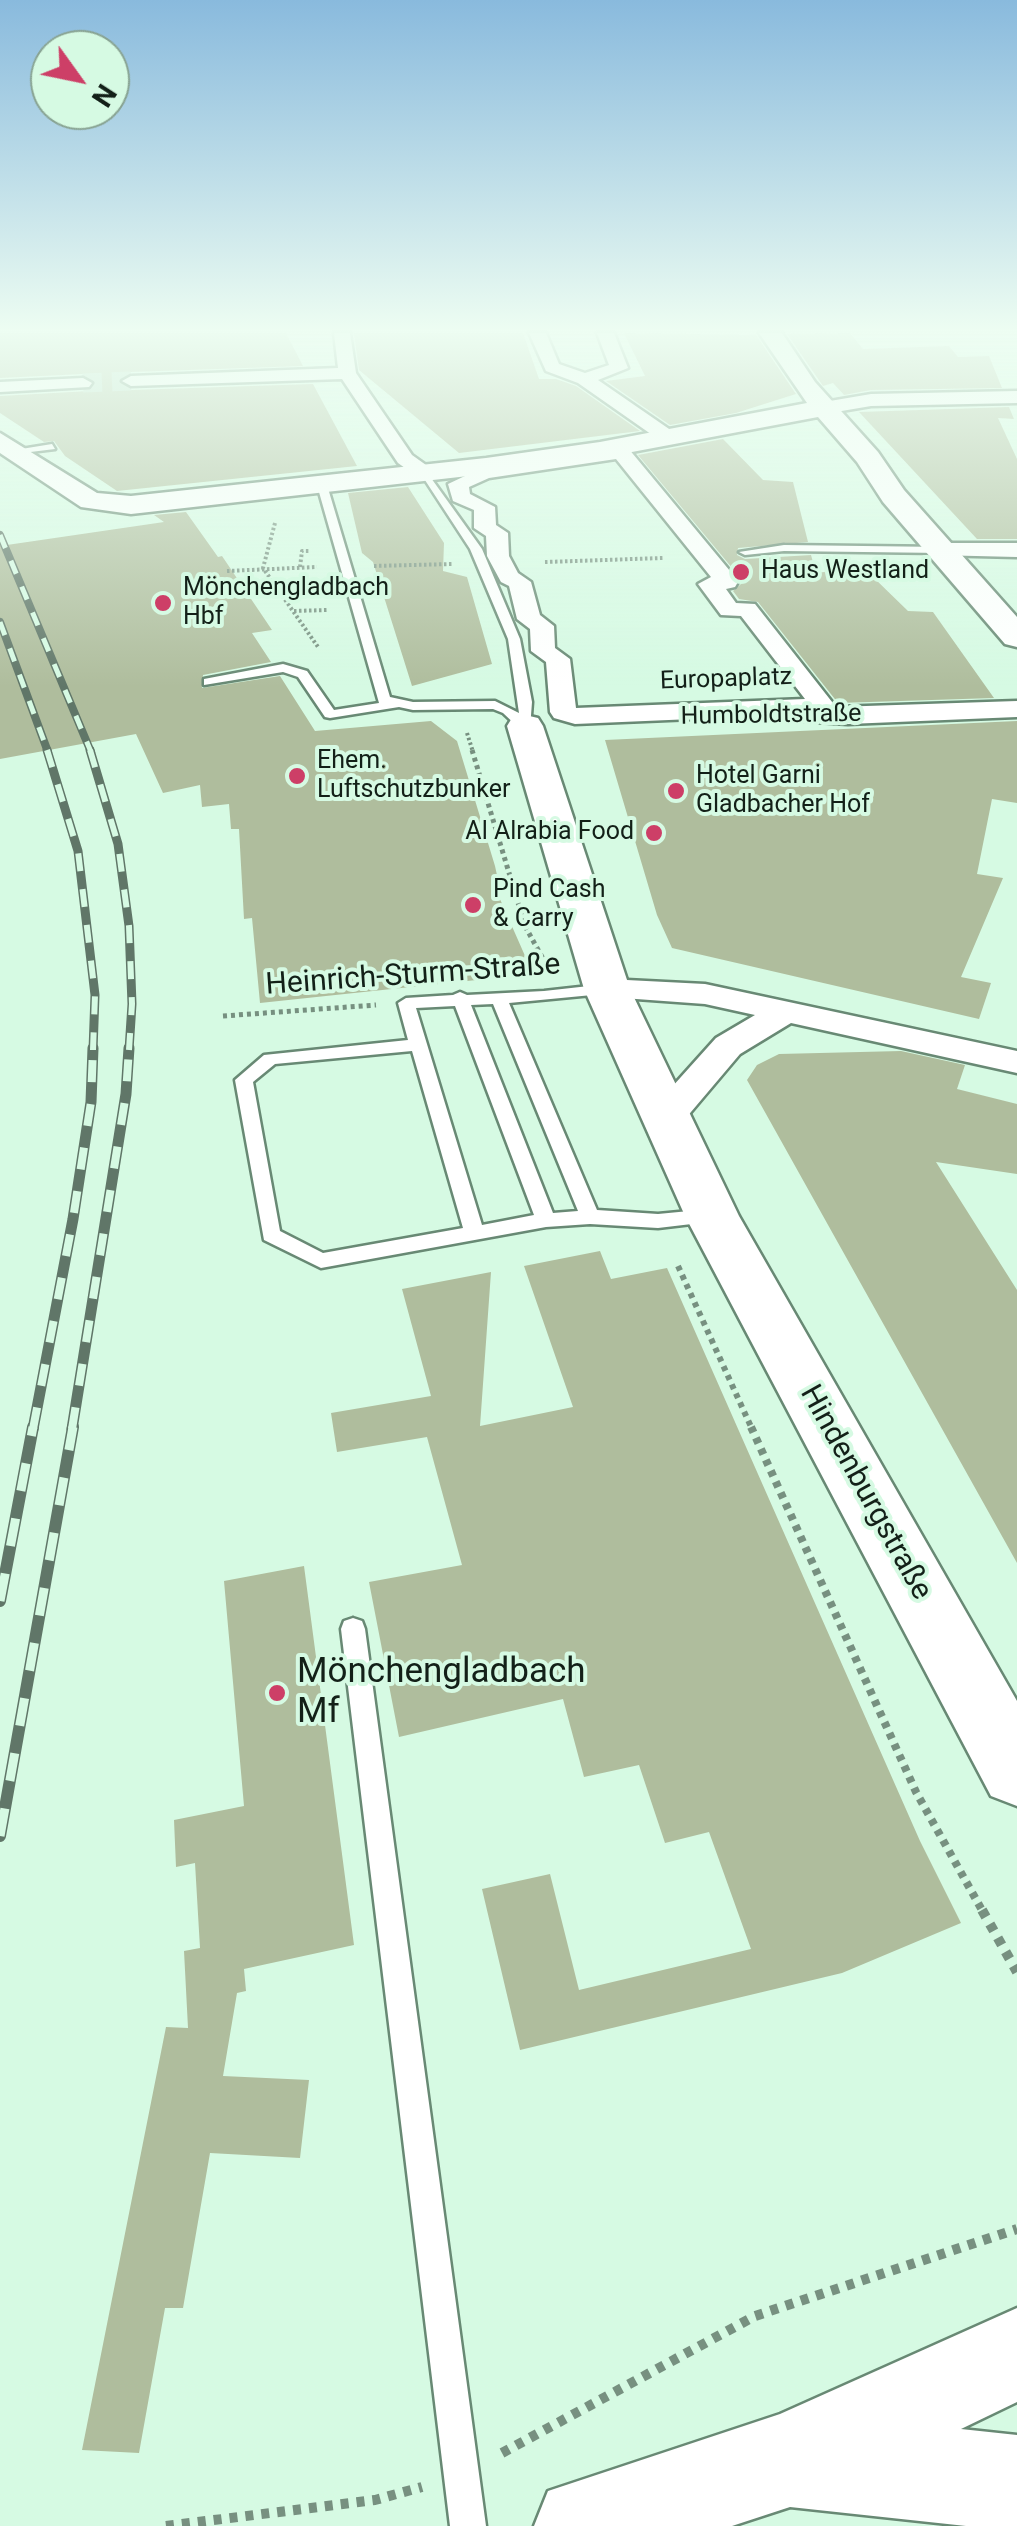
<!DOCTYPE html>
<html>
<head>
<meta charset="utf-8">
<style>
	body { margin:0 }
	#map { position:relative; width:1017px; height:2526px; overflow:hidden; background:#d6fae3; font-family:Roboto,sans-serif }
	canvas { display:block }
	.north { position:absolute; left:30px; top:30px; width:100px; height:100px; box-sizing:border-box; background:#d6fae3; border:2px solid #88a392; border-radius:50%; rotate:123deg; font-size:28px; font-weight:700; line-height:40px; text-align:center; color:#132018 }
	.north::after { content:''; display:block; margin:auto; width:35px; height:45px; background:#cd3f67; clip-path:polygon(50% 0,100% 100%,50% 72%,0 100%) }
</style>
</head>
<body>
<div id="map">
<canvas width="1017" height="2526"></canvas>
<div class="north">N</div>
</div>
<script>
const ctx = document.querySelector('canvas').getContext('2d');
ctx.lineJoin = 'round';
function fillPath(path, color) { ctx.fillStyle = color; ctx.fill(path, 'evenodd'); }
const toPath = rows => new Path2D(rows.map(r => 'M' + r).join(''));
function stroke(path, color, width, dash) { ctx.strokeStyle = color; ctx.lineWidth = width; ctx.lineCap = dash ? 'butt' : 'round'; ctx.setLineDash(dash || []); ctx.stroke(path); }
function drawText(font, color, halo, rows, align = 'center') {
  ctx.font = font + ' Roboto,sans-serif'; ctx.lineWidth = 8; ctx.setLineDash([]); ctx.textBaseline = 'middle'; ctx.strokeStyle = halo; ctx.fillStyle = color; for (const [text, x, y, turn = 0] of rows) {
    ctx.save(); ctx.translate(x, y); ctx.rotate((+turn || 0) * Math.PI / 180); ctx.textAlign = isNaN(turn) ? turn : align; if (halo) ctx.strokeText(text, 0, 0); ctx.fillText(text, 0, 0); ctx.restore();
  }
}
fillPath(toPath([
	[0,333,286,333,303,366,131,372,118,382,131,390,313,384,357,466,117,491,65,456,54,441,44,442,0,413,0,396,89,391,95,385,94,380,83,374,0,378],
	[354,333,523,333,539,379,556,379,576,386,640,431,459,453,359,370],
	[624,333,756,335,796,394,736,413,670,425,606,381,645,376],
	[850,333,863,349,949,346,958,357,989,356,1002,388,871,390,844,395,833,383,823,386,787,334],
	[1009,407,1014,419,998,418,1017,459,1017,539,977,539,859,412],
	[723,439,763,480,793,482,808,542,738,548,737,555,745,559,811,555,816,573,856,568,864,577,872,576,908,611,933,612,994,698,838,703,758,602,739,599,733,591,741,584,738,575,638,455],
	[408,487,444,543,443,571,467,577,492,664,412,686,373,562,362,553,348,493],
	[186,512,218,557,222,556,272,630,252,633,271,662,203,675,202,688,280,676,315,731,431,721,457,741,495,866,500,889,496,890,533,974,260,1003,252,918,244,919,239,829,231,829,229,804,202,807,200,785,163,793,136,734,0,759,0,546,164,522,154,515],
	[1017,721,1017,803,992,799,977,874,1003,878,961,977,991,983,979,1019,672,948,657,915,605,740],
	[901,1051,965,1065,957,1089,1017,1104,1017,1174,936,1162,1017,1290,1017,1563,747,1080,757,1065,779,1054],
	[600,1251,611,1279,667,1268,920,1841,961,1923,842,1973,520,2050,482,1889,550,1874,579,1990,751,1949,709,1832,665,1843,639,1765,584,1777,563,1699,399,1737,369,1582,462,1565,427,1437,337,1452,331,1413,431,1396,402,1289,491,1272,480,1426,573,1407,524,1266],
	[304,1566,354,1945,244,1969,246,1991,237,1993,223,2076,309,2080,300,2158,210,2153,183,2308,165,2308,139,2453,82,2450,166,2027,188,2028,184,1951,200,1948,195,1863,176,1867,174,1820,244,1806,224,1581]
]), '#afbd9d');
stroke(toPath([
	[83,383,131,381]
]), '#b9d9c5', 19, [19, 10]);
const lane = toPath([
	[52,444,55,449,14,454,9,451,52,444],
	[426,471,482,549,520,639,532,702,530,729,520,729,503,713,493,709,413,710,399,707,330,718,325,717,298,677,283,672,204,685,204,679,283,664,307,671,334,710,379,703,317,485,322,482,327,485,390,697,413,702,495,701,519,713,508,639,470,549,421,474,426,471],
	[784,545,943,547,949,550,943,553,784,551,745,555,739,552,784,545],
	[607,984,615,989,613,993,509,1003,597,1210,658,1214,710,1209,720,1216,717,1221,658,1228,590,1224,546,1227,321,1268,264,1240,235,1080,264,1055,408,1040,398,1003,406,998,453,995,460,992,467,995,544,991,607,984],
	[493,1004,578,1211,553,1213,471,1005,493,1004],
	[455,1006,534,1215,482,1225,416,1008,455,1006],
	[412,1051,463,1228,323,1253,280,1231,253,1082,275,1064,412,1051],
	[353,1618,362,1621,365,1629,486,2526,450,2526,341,1629,344,1621,353,1618]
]);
const street = toPath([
	[334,333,350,333,356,373,412,455,433,470,433,478,419,478,398,463,342,379,131,386,122,381,131,376,338,368,334,333],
	[529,333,546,333,559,364,585,373,609,365,597,333,614,333,628,368,598,380,672,431,672,439,658,439,578,383,546,371,529,333],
	[83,378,92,383,89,387,0,392,0,382,83,378],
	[1017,391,1017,403,871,406,824,414,815,408,824,402,871,394,1017,391],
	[621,446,628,448,735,577,738,582,735,587,726,589,736,603,755,604,836,707,1017,701,1017,717,848,724,798,721,786,715,575,724,554,718,550,712,546,662,531,651,530,629,517,619,509,586,501,582,487,556,486,536,474,528,474,510,453,501,448,484,484,467,621,446],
	[616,459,711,577,698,584,721,615,741,616,805,699,576,708,570,659,555,648,554,626,540,615,531,582,518,573,509,556,508,533,496,525,495,507,470,494,469,487,489,478,616,459],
	[943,543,1017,543,1017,557,935,555,932,550,943,543],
	[607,979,705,984,1017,1051,1017,1073,791,1023,740,1054,680,1125,667,1128,654,1125,649,1116,654,1107,716,1038,755,1015,705,1004,595,996,590,989,595,982,607,979]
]);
const secondary = toPath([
	[759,333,782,333,815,382,878,452,904,490,1017,617,1017,647,1005,644,883,502,857,462,818,417,600,458,486,474,131,514,81,507,0,453,0,433,97,493,131,496,486,458,600,442,807,403,759,333],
	[525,715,538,718,543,726,630,989,739,1216,1017,1701,1017,1806,991,1796,685,1216,584,989,507,726,512,718,525,715],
	[1017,2308,1017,2402,961,2429,1017,2435,1017,2526,966,2526,790,2507,732,2526,534,2526,548,2491,780,2414,1017,2308]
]);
stroke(lane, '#688974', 5);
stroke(street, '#688974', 5);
stroke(secondary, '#688974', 5);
stroke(toPath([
	[275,523,263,568,318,647],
	[545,562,663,558],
	[374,566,452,564],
	[300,567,302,551,310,551],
	[227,571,317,567],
	[294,611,327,610],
	[467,733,473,752]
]), '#779080', 4, [2.5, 2.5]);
stroke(toPath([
	[472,750,525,926,547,966],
	[223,1016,376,1005]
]), '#779080', 5, [4, 4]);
stroke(toPath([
	[678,1266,752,1429]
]), '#779080', 6, [5, 5]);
stroke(toPath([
	[751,1427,916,1792,983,1912]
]), '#779080', 8, [6, 6]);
stroke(toPath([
	[982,1910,1017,1972],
	[502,2453,755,2316,1017,2229],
	[166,2526,375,2500,422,2487]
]), '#779080', 10, [8, 8]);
fillPath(lane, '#fff');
fillPath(street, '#fff');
fillPath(secondary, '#fff');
const railFar3 = toPath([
	[0,535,91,752],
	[0,622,48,752]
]);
const railFar2 = toPath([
	[47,750,78,851,95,995,93,1050],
	[90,750,118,844,129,926,132,1004,129,1050]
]);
const railFar1 = toPath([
	[33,1429,73,1219,91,1102,93,1048],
	[72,1429,126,1094,129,1048]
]);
const rail = toPath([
	[0,1601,33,1427],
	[0,1836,73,1427]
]);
stroke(railFar3, '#607668', 8);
stroke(railFar2, '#607668', 9);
stroke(railFar1, '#607668', 11);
stroke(rail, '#607668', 12);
stroke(railFar3, '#d6fae3', 5, [14]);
stroke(railFar2, '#d6fae3', 6, [18]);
stroke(railFar1, '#d6fae3', 8, [22]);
stroke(rail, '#d6fae3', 9, [28]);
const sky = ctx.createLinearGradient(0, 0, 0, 687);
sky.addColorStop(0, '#89badd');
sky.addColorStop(0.48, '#edfdf2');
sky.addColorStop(1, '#edfdf200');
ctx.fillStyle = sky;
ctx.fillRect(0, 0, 1017, 687);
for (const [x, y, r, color] of [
	[741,572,10,"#cd3f67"],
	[163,603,10,"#cd3f67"],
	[297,776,10,"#cd3f67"],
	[676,791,10,"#cd3f67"],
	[654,833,10,"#cd3f67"],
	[473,905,10,"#cd3f67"],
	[277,1693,10,"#cd3f67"]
]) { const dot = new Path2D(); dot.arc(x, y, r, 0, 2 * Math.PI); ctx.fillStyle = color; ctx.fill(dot); stroke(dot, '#d6fae3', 4); }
drawText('25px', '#132018', '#d6fae3', [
	["Haus Westland",761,572],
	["Mönchengladbach",183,589],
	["Hbf",183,618],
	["Ehem.",317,762],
	["Luftschutzbunker",317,791],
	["Hotel Garni",696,777],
	["Gladbacher Hof",696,806],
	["Al Alrabia Food",634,833,"right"],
	["Pind Cash",493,891],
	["& Carry",493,920]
], 'left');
drawText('25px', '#132018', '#d6fae3', [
	["Europaplatz",726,680,-2],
	["Humboldtstraße",771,716,-1]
]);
drawText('30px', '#132018', '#d6fae3', [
	["Heinrich-Sturm-Straße",413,976,-4],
	["Hindenburgstraße",865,1493,61]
]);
drawText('35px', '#132018', '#d6fae3', [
	["Mönchengladbach",297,1673],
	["Mf",297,1713]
], 'left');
</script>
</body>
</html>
